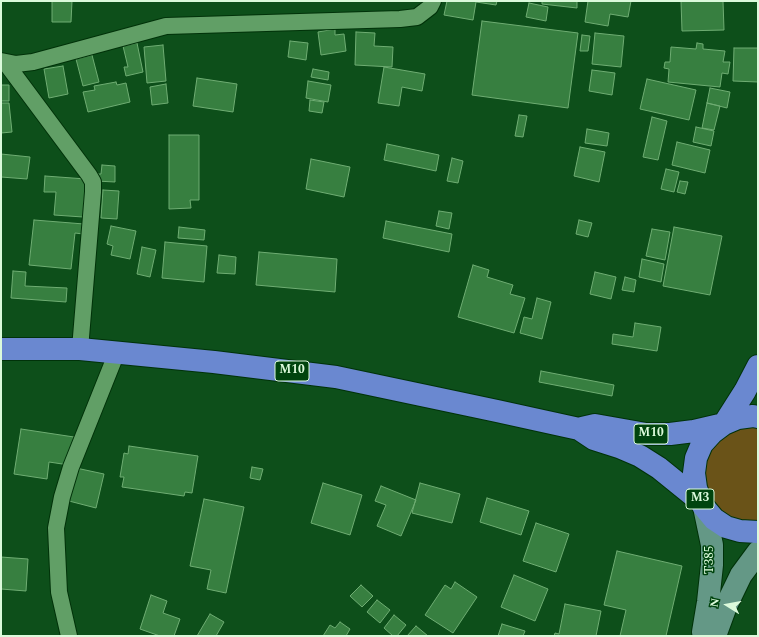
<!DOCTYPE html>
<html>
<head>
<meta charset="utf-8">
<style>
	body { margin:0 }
	#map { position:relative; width:759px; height:637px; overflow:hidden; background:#0d4f1a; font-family:Spectral,serif }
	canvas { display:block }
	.frame { position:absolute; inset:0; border:2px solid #dbfadb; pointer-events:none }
	.north { position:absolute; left:707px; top:585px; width:40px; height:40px; -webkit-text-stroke:3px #00440e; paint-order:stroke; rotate:281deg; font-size:11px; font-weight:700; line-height:16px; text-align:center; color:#dbfadb }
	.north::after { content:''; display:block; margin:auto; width:14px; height:18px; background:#dbfadb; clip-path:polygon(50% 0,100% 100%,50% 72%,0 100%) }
</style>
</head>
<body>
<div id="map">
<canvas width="759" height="637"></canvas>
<div class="frame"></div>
<div class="north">N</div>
</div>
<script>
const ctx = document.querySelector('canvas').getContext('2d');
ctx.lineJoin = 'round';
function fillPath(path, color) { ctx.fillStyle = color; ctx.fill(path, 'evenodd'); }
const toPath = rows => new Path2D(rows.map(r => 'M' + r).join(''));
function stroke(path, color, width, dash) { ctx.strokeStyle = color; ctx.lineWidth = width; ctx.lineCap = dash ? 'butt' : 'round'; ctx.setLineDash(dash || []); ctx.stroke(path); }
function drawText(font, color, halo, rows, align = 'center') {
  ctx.font = font + ' Spectral,serif'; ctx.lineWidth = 3; ctx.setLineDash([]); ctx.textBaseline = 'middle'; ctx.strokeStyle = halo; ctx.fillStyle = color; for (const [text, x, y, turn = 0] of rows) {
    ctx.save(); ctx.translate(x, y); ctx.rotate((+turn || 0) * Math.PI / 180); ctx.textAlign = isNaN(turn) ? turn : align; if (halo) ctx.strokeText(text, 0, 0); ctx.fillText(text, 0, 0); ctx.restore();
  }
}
fillPath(toPath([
	[740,426,758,426,758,524,721,515,703,490,704,459,712,444]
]), '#6a5318');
const building = toPath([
	[52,1,72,1,71,22,52,22,52,1],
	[447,1,497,1,496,5,476,2,473,20,444,15,447,1],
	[542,1,577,1,577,8,542,4,542,1],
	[588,1,631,1,628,17,610,14,608,26,585,22,588,1],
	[681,1,723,1,724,30,682,31,681,1],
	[529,3,548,7,546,21,526,17,529,3],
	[482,21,578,33,568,108,472,95,482,21],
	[335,29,335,35,344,34,346,51,321,55,318,32,335,29],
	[356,32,375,33,374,46,393,47,392,67,355,65,356,32],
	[595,33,624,36,621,67,592,64,595,33],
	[582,35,590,36,588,51,580,51,582,35],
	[290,41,308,43,306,60,288,57,290,41],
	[137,43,143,72,126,76,124,67,128,67,123,46,137,43],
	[697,43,703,44,703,49,725,51,723,62,730,62,728,74,722,73,720,87,668,82,669,69,664,68,665,62,670,62,671,47,696,49,697,43],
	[163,45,166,81,147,83,144,47,163,45],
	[734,48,758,48,758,82,733,81,734,48],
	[92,55,99,82,83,86,76,59,92,55],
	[63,66,68,94,49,98,44,69,63,66],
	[384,67,425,74,422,91,402,87,399,106,378,103,384,67],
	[313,69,329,72,328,80,311,77,313,69],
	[592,70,615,73,612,95,589,91,592,70],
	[197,78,237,84,233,112,193,106,197,78],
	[647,79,696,90,689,120,640,109,647,79],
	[308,81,331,85,328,102,306,98,308,81],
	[116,82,117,85,126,83,130,102,88,112,83,92,95,90,94,86,116,82],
	[166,84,168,103,152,105,150,87,166,84],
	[1,85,9,85,9,101,1,101,1,85],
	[710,88,730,92,727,108,707,103,710,88],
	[310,100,324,102,322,113,309,111,310,100],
	[1,103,9,103,12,132,1,133,1,103],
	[707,103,720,106,714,130,702,128,707,103],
	[519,115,527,116,523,137,515,136,519,115],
	[652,117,667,121,658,160,643,157,652,117],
	[696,127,714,131,711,146,693,142,696,127],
	[587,129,609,133,607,146,585,143,587,129],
	[169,135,199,135,199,200,190,200,191,208,169,209,169,135],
	[677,142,710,150,705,173,672,165,677,142],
	[387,144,439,155,436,171,384,160,387,144],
	[580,147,605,152,599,182,574,176,580,147],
	[1,154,30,157,27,179,1,177,1,154],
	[452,158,463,161,458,183,447,181,452,158],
	[311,159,350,167,344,197,306,189,311,159],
	[102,165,115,166,115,182,96,181,96,174,101,174,102,165],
	[666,169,679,172,674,192,661,189,666,169],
	[45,176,86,179,83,217,54,215,56,192,44,192,45,176],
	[680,181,688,182,685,194,677,192,680,181],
	[103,190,119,191,117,219,101,218,103,190],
	[439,211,452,213,449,229,436,226,439,211],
	[34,220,84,224,83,234,75,233,71,269,29,265,34,220],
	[579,220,592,223,588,237,576,234,579,220],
	[386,221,452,234,449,252,383,238,386,221],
	[111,226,136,231,130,259,111,255,113,246,107,244,111,226],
	[179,227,205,230,204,240,178,238,179,227],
	[674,227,722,236,710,295,663,286,674,227],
	[652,229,670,232,665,260,646,256,652,229],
	[165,242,207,246,204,282,162,278,165,242],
	[142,247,156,250,150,277,137,274,142,247],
	[259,252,337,259,335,292,256,285,259,252],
	[219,255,236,257,235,274,217,273,219,255],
	[642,259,664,264,661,282,639,277,642,259],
	[473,265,489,270,487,277,513,285,510,294,525,298,514,333,458,317,473,265],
	[13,271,26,272,25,286,67,288,66,302,11,298,13,271],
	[595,272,616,277,611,299,590,294,595,272],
	[625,277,636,280,634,292,622,290,625,277],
	[537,298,551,302,542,339,520,333,524,317,532,319,537,298],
	[635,323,661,327,657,351,612,344,613,334,633,337,635,323],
	[541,371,614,385,612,396,539,382,541,371],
	[21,429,74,437,69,465,49,462,47,479,14,474,21,429],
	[129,446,198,456,192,493,185,492,184,496,122,487,124,477,120,477,124,453,128,454,129,446],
	[252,467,263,469,260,480,250,478,252,467],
	[76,468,104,474,96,508,69,501,76,468],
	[323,483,362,495,350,535,311,523,323,483],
	[420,483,460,494,452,523,412,513,420,483],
	[381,486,416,500,401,536,377,526,386,505,375,501,381,486],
	[487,498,529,511,521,535,480,522,487,498],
	[204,499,244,507,226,593,207,589,211,570,190,566,204,499],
	[536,523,569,534,556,572,523,561,536,523],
	[617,551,682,566,666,636,620,636,626,610,604,605,617,551],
	[1,557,28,559,26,591,1,589,1,557],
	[514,575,548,589,535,621,501,607,514,575],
	[455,582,477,597,453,633,425,615,445,585,451,589,455,582],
	[361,585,373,596,362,607,350,596,361,585],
	[151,595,167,601,163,613,180,619,174,636,160,636,140,629,151,595],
	[377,600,390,610,380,623,367,612,377,600],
	[565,604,601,611,596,636,554,636,555,633,559,634,565,604],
	[210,614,224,622,216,636,197,636,210,614],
	[394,615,406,625,397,636,393,636,384,628,394,615],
	[340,622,350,629,346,636,323,636,330,625,335,628,340,622],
	[502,624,525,631,523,636,498,636,502,624],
	[416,626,428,636,407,636,416,626]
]);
fillPath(building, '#377f40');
stroke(building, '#6fad73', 1);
const street = toPath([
	[1,61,16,64,33,62,166,26,400,19,417,17,430,7,433,1],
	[5,62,89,175,93,182,93,192,80,349],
	[69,636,59,592,56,528,62,497,71,467,117,352]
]);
const secondary = toPath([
	[704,636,703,632,708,602,712,565,712,545,704,507],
	[715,636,726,606,741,575,758,552]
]);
const highway = toPath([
	[1,349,80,349,214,362,336,377,497,411,579,429,594,439,619,447,640,456,659,468,701,502],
	[758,417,753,416,738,418,724,424,712,433,702,444,696,458,694,473,696,488,701,502,704,507,714,519,726,527,740,531,758,532],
	[582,428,595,425,646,434,670,434,694,431,724,424,745,391,758,366]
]);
stroke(street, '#003209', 18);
stroke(secondary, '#003209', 24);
stroke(highway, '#003209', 24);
stroke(street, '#619f66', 16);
stroke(secondary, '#649886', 22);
stroke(highway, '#6a88d0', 22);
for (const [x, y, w] of [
	[292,371,34],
	[651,434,34],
	[700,499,28]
]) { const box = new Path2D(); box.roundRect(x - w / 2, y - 10, w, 20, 3); ctx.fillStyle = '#00440e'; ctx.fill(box); stroke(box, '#dbfadb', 1); }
drawText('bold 12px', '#dbfadb', null, [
	["M10",292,371],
	["M10",651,434],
	["M3",700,499]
]);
drawText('13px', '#dbfadb', '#00440e', [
	["T385",710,560,-90]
]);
</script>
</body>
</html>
